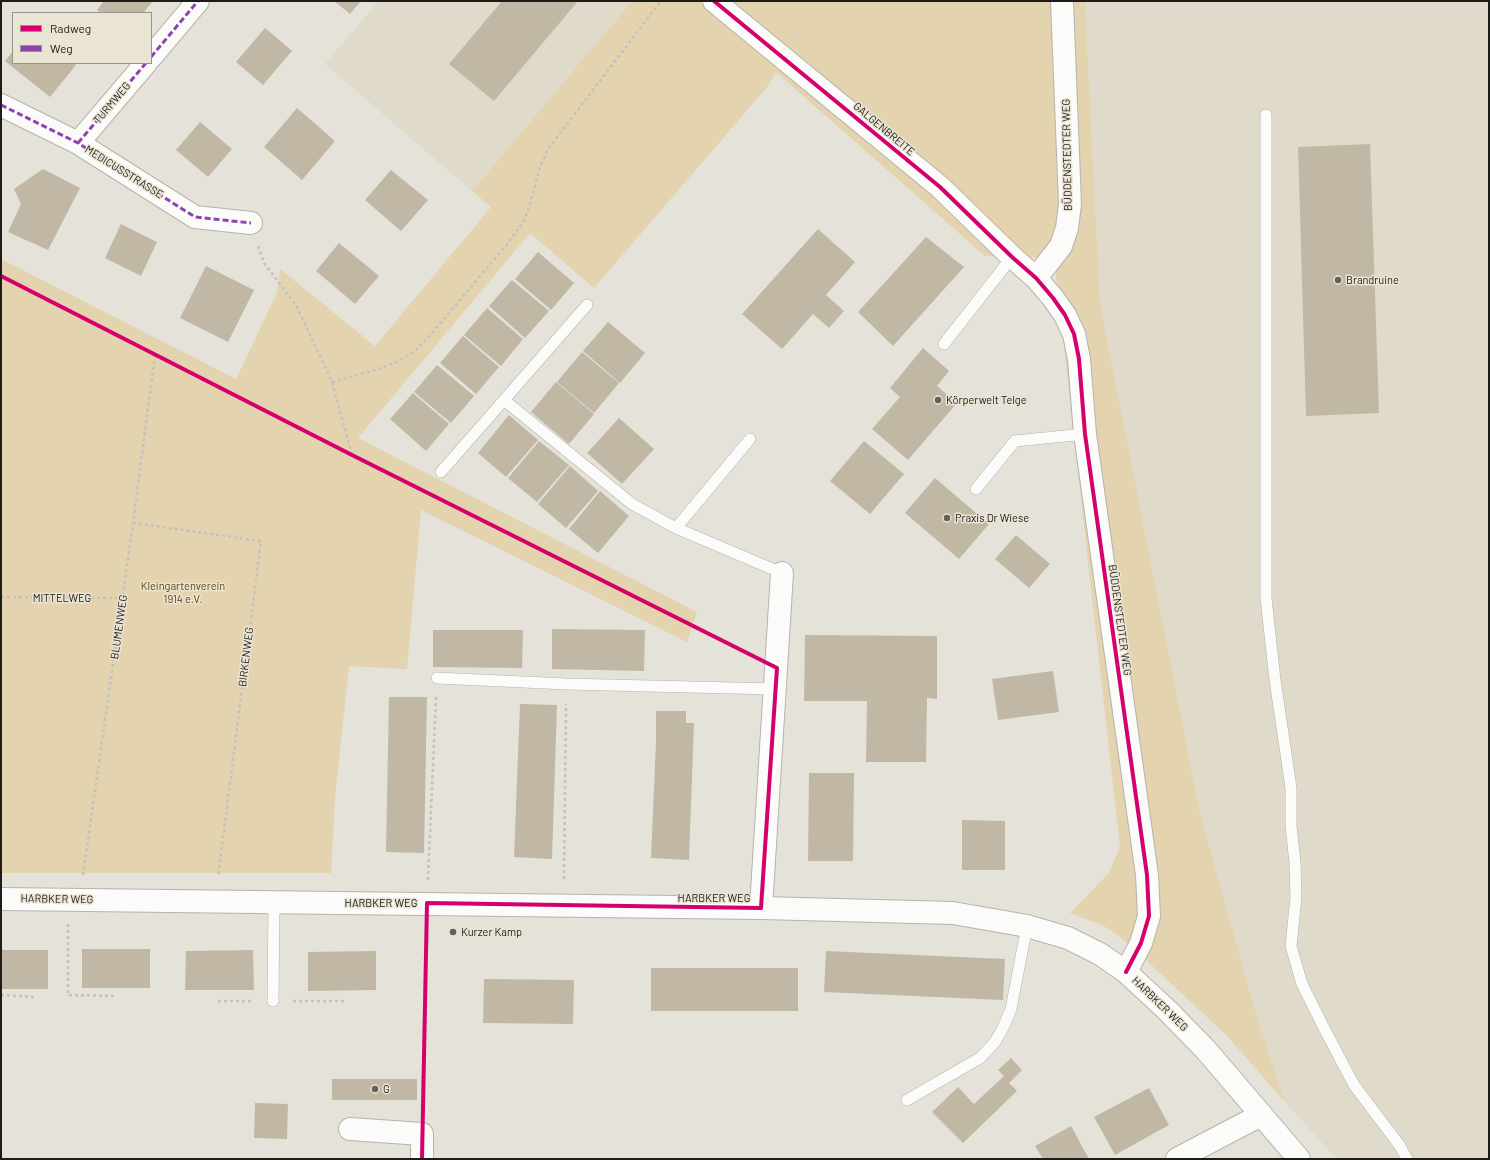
<!DOCTYPE html>
<html>
<head>
<meta charset="utf-8">
<style>
	body { margin:0 }
	#map { position:relative; width:1490px; height:1160px; overflow:hidden; background:#e5e2da; font-family:Barlow,sans-serif }
	canvas { display:block }
	.frame { position:absolute; inset:0; border:2px solid #1e1c17; pointer-events:none }
	.legend { position:absolute; left:12px; top:12px; width:140px; height:52px; box-sizing:border-box; background:#eae4d5; border:1px solid #989489; margin:0; padding:5px 7px; list-style:none; font-size:12px; color:#1e1c17 }
	.legend li { display:flex; align-items:center; gap:8px; height:20px }
	.legend b { width:20px; border:1px solid #989489 }
</style>
</head>
<body>
<div id="map">
<canvas width="1490" height="1160"></canvas>
<div class="frame"></div>
<ul class="legend">
<li><b style="height:5px;background:#d6006c"></b>Radweg</li>
<li><b style="height:5px;background:#8e44ad"></b>Weg</li>
</ul>
</div>
<script>
const ctx = document.querySelector('canvas').getContext('2d');
ctx.lineJoin = 'round';
function fillPath(path, color) { ctx.fillStyle = color; ctx.fill(path, 'evenodd'); }
const toPath = rows => new Path2D(rows.map(r => 'M' + r).join(''));
function stroke(path, color, width, dash) { ctx.strokeStyle = color; ctx.lineWidth = width; ctx.lineCap = dash ? 'butt' : 'round'; ctx.setLineDash(dash || []); ctx.stroke(path); }
function drawText(font, color, halo, rows, align = 'center') {
  ctx.font = font + ' Barlow,sans-serif'; ctx.lineWidth = 3; ctx.setLineDash([]); ctx.textBaseline = 'middle'; ctx.strokeStyle = halo; ctx.fillStyle = color; for (const [text, x, y, turn = 0] of rows) {
    ctx.save(); ctx.translate(x, y); ctx.rotate((+turn || 0) * Math.PI / 180); ctx.textAlign = isNaN(turn) ? turn : align; if (halo) ctx.strokeText(text, 0, 0); ctx.fillText(text, 0, 0); ctx.restore();
  }
}
fillPath(toPath([
	[379,1,632,1,472,191,325,64],
	[1085,1,1489,1,1489,1159,1337,1159,1285,1102,1254,1007,1200,813,1100,303]
]), '#e0daca');
fillPath(toPath([
	[632,1,1085,1,1100,303,1200,813,1254,1007,1285,1102,1227,1036,1129,944,1104,926,1070,913,1109,873,1120,847,1054,258,985,256,776,72,768,86,594,288,530,233,358,438,697,612,687,642,421,510,407,669,349,666,335,797,331,873,1,873,1,259,236,379,277,293,280,269,375,346,491,207,472,191]
]), '#e3d3ae');
fillPath(toPath([
	[104,1,153,1,143,13,101,13,97,10],
	[334,1,361,1,350,14],
	[502,1,578,1,494,101,449,64],
	[265,28,292,51,263,85,236,62],
	[13,51,13,63,74,63,76,65,50,97,5,61],
	[297,108,335,141,302,180,264,147],
	[200,122,232,149,208,177,176,150],
	[1370,144,1379,413,1306,416,1298,147],
	[43,169,80,188,48,250,8,232,21,204,14,189],
	[391,170,428,200,401,231,365,200],
	[121,224,157,242,141,276,105,258],
	[818,229,855,262,826,295,844,311,829,328,813,314,782,349,742,314],
	[926,237,964,267,893,346,858,312],
	[339,243,379,276,355,304,316,271],
	[538,252,574,283,551,310,515,279],
	[206,266,254,290,228,342,180,318],
	[512,280,549,311,525,338,489,306],
	[487,308,523,339,501,366,464,335],
	[608,322,645,353,620,383,583,351],
	[463,336,499,367,476,394,440,363],
	[923,348,949,371,937,386,957,403,908,460,872,429,900,397,890,388],
	[582,352,619,383,594,413,557,382],
	[437,365,474,396,451,423,414,392],
	[556,382,594,414,569,444,531,412],
	[413,393,449,424,426,451,390,419],
	[509,415,538,440,506,477,478,453],
	[619,418,654,449,622,484,587,453],
	[539,441,569,465,537,502,508,478],
	[864,441,904,474,870,514,830,481],
	[570,466,598,491,566,528,538,504],
	[935,478,989,524,959,559,905,513],
	[600,491,629,516,598,553,569,529],
	[1016,535,1050,564,1029,588,995,559],
	[552,629,645,630,644,671,552,669],
	[433,630,523,630,522,668,433,667],
	[805,635,937,636,937,699,927,698,926,762,866,762,867,701,804,701],
	[1053,671,1059,712,998,720,992,679],
	[389,697,427,697,424,853,386,852],
	[520,704,557,705,552,859,514,857],
	[656,711,686,711,686,723,694,723,689,860,651,858,656,742],
	[809,773,854,773,853,861,808,861],
	[962,820,1005,821,1005,870,962,870],
	[82,949,150,949,150,988,82,988],
	[1,950,48,950,48,989,1,989],
	[253,950,254,990,185,990,186,951],
	[376,951,376,990,308,991,308,952],
	[826,951,1005,959,1003,1000,824,992],
	[651,968,798,968,798,1011,651,1011],
	[484,979,574,980,573,1024,483,1023],
	[1011,1058,1022,1070,1009,1083,1017,1091,963,1143,932,1112,958,1087,974,1104,1004,1076,998,1070],
	[332,1079,417,1079,417,1100,332,1100],
	[1149,1088,1169,1125,1115,1155,1094,1117],
	[255,1103,288,1104,287,1139,254,1138],
	[1071,1126,1089,1159,1043,1159,1035,1146]
]), '#c0b8a5');
const service = toPath([
	[1266,115,1266,598,1275,680,1291,788,1291,826,1295,863,1296,897,1291,946,1302,984,1325,1030,1354,1085,1400,1146,1407,1159],
	[587,305,504,400,632,504,676,528,782,573],
	[944,344,1012,257],
	[441,472,504,400],
	[976,489,1015,441,1085,434],
	[676,528,750,439],
	[437,678,566,684,775,689],
	[273,1001,274,902],
	[907,1100,980,1058,995,1042,1003,1028,1011,1009,1027,926]
]);
const minor = toPath([
	[714,1,940,187,1012,257,1036,278,1053,298,1065,315,1074,334,1079,359,1085,434,1147,875,1149,916,1141,943,1126,972],
	[151,57,198,1],
	[1,105,78,143,195,217,251,223],
	[78,143,146,63],
	[1036,278,1061,246,1067,228,1070,204,1062,1],
	[761,908,782,573],
	[350,1129,422,1134,422,1159],
	[1177,1159,1261,1115]
]);
const secondary = toPath([
	[1,899,761,908,953,913,1027,926,1068,938,1100,954,1126,972,1167,1010,1206,1050,1299,1159]
]);
stroke(service, '#b6b3ad', 12);
stroke(minor, '#b6b3ad', 24);
stroke(secondary, '#b6b3ad', 24);
stroke(toPath([
	[258,246,264,263,297,307,332,382,352,455],
	[332,382,382,368,399,361,415,351,427,339,509,242,524,221,531,201,540,167,548,149,661,1],
	[133,523,261,541,218,877],
	[1,597,123,598],
	[83,875,133,523,155,355],
	[564,879,566,704],
	[428,880,436,697],
	[68,924,68,995,117,996],
	[1,995,35,997],
	[218,1001,254,1001],
	[293,1001,344,1001],
	[422,1109,426,928]
]), '#c4c2bf', 2.5, [3, 3]);
stroke(service, '#fbfbf9', 11);
stroke(minor, '#fbfbf9', 22);
stroke(secondary, '#fbfbf9', 22);
stroke(toPath([
	[151,57,198,1],
	[1,105,78,143,195,217,251,223],
	[78,143,146,63]
]), '#8e44ad', 3, [6, 3]);
stroke(toPath([
	[714,1,940,187,1012,257,1036,278,1053,298,1065,315,1074,334,1079,359,1085,434,1147,875,1149,916,1141,943,1126,972],
	[1,276,352,455,777,668,761,908,427,903,422,1159]
]), '#d6006c', 4);
for (const [x, y, r, color] of [
	[1338,280,4,"#64615b"],
	[938,400,4,"#64615b"],
	[947,518,4,"#64615b"],
	[453,932,4,"#64615b"],
	[375,1089,4,"#64615b"]
]) { const dot = new Path2D(); dot.arc(x, y, r, 0, 2 * Math.PI); ctx.fillStyle = color; ctx.fill(dot); stroke(dot, '#eae4d5', 1.5); }
drawText('11px', '#1e1c17', '#eae4d5', [
	["TURMWEG",112,103,-50],
	["GALGENBREITE",884,129,40],
	["BÜDDENSTEDTER WEG",1067,155,-91],
	["MEDICUSSTRASSE",124,172,32],
	["MITTELWEG",62,598],
	["BÜDDENSTEDTER WEG",1120,620,82],
	["BLUMENWEG",119,627,-82],
	["BIRKENWEG",246,657,-83],
	["HARBKER WEG",714,898],
	["HARBKER WEG",57,899,1],
	["HARBKER WEG",381,903],
	["HARBKER WEG",1160,1004,44]
]);
drawText('11px', '#1e1c17', '#eae4d5', [
	["Brandruine",1346,280],
	["Körperwelt Telge",946,400],
	["Praxis Dr Wiese",955,518],
	["Kurzer Kamp",461,932],
	["G",383,1089]
], 'left');
drawText('11px', '#5e4702', '#eae4d5', [
	["Kleingartenverein",183,586],
	["1914 e.V.",183,599]
]);
</script>
</body>
</html>
